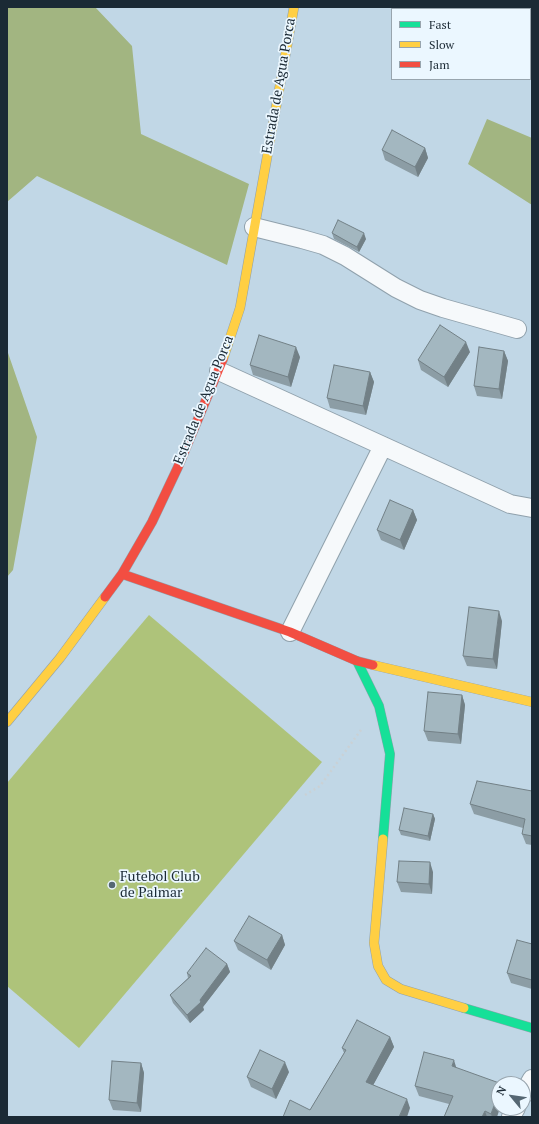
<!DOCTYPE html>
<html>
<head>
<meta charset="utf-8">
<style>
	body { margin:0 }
	#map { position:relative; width:539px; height:1124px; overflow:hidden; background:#c1d7e6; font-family:"PT Serif",serif }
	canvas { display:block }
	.frame { position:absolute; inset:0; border:8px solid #1b2a35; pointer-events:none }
	.legend { position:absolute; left:391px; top:8px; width:140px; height:72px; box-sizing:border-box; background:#ebf7ff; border:1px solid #98a5ae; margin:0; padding:5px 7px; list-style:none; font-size:12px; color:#1b2a35 }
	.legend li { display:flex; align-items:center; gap:8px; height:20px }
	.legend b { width:20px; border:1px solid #98a5ae }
	.north { position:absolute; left:491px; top:1076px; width:40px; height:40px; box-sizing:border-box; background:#ebf7ff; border:1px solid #98a5ae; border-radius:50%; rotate:299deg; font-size:11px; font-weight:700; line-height:16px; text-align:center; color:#1b2a35 }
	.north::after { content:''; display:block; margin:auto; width:14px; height:18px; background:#556773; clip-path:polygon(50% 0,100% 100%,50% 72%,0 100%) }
</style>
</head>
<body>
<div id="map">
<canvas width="539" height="1124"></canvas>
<div class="frame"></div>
<ul class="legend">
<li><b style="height:5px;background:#16e098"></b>Fast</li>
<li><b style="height:5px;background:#ffcf43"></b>Slow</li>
<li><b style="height:5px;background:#f24e42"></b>Jam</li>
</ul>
<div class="north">N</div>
</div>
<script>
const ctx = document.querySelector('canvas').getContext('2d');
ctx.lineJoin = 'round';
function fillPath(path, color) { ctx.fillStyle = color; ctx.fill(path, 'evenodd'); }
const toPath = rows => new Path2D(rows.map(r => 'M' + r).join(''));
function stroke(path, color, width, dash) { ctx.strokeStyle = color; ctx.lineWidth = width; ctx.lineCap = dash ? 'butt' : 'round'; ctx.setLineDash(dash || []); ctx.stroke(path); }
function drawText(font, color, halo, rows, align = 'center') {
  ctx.font = font + ' "PT Serif",serif'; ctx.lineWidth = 3.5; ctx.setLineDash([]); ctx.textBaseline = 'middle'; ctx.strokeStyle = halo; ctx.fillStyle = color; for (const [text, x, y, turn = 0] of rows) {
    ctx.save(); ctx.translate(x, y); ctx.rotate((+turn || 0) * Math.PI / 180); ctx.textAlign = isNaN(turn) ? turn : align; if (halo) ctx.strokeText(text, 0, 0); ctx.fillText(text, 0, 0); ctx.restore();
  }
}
fillPath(toPath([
	[149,615,322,762,79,1048,7,986,7,783]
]), '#aec37a');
fillPath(toPath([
	[7,7,95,7,132,46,141,134,249,184,227,265,37,176,7,202],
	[487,119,532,138,532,205,468,164],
	[7,350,37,437,13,570,7,577]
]), '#a2b581');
const street = toPath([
	[254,227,302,239,323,245,345,256,396,288,420,300,443,308,517,329],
	[219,371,510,504,532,508],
	[290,632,383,446],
	[523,1095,532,1079],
	[511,1117,516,1108]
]);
const fast = toPath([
	[357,661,379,706,390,754,383,839],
	[464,1008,532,1028]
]);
const slow = toPath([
	[223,359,240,308,294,7],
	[373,665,532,702],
	[7,722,60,658,105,597],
	[383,839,374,943,378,966,386,980,401,989,464,1008]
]);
const jam = toPath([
	[122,574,290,632,357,661,373,665],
	[105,597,122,574,152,522,178,467,223,359]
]);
stroke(street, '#90a1ac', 20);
stroke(fast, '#90a1ac', 10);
stroke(slow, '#90a1ac', 10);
stroke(jam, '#90a1ac', 10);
stroke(toPath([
	[305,795,320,786,361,730]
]), '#cad1d5', 2.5, [2, 3]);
stroke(street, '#f6f9fb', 18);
stroke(fast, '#16e098', 9);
stroke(slow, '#ffcf43', 9);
stroke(jam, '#f24e42', 9);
fillPath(toPath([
	[425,148,428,158,418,177,385,160,382,150],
	[332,233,366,239,359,252,334,239],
	[504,351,508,361,502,399,477,396,474,386],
	[470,352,448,387,421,370,418,360],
	[300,357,291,387,253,375,250,365],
	[370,372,374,382,366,415,330,408,327,398],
	[413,510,417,520,404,550,381,540,377,530],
	[502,621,497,669,467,666,463,656],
	[462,695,465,705,461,744,428,741,424,731],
	[532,791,532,845,526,844,522,834,523,828,474,814,470,804],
	[433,814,435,819,430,841,401,835,399,830],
	[433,872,432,894,401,892,397,882],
	[282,935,285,945,271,970,238,950,234,941],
	[532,944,532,989,511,983,507,973],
	[227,964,230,972,203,1007,204,1010,190,1023,173,1003,170,995,188,978,187,973],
	[390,1037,394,1047,373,1085,410,1108,310,1110,344,1053,342,1048],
	[141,1063,144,1073,141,1112,113,1110,109,1100],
	[456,1067,497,1117,444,1117,449,1104,419,1096,415,1086],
	[289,1072,276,1099,251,1087,247,1077]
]), '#8c9da5');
fillPath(toPath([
	[425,148,428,158,418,177,415,167],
	[364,233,366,239,359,252,357,247],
	[466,342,470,352,448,387,444,377],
	[296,347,300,357,291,387,288,377],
	[504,351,508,361,502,399,499,389],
	[370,372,374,382,366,415,363,406],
	[413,510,417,520,404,550,400,540],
	[499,611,502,621,497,669,493,659],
	[462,695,465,705,461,744,458,734],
	[433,814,435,819,430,841,428,836],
	[430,862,433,872,432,894,429,884],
	[282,935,285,945,271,970,267,960],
	[227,964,230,972,203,1007,204,1010,190,1023,187,1015,200,1000],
	[390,1037,394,1047,370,1091,366,1082],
	[454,1060,457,1070,452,1066],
	[285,1062,289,1072,276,1099,272,1089],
	[141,1063,144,1073,141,1112,137,1103],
	[499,1092,499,1108,500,1108,497,1117,492,1117,491,1114],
	[407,1099,410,1108,407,1117,399,1117],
	[485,1111,487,1117,482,1117]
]), '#728086');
const building = toPath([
	[392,130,425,148,415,167,382,150,392,130],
	[338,220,364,233,357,247,332,233,338,220],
	[440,325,466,342,444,377,418,360,440,325],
	[259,335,296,347,288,377,250,365,259,335],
	[479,347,504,351,499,389,474,386,479,347],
	[334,365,370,372,363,406,327,398,334,365],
	[390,500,413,510,400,540,377,530,390,500],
	[469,607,499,611,493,659,463,656,469,607],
	[428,692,462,695,458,734,424,731,428,692],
	[477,781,532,791,532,836,522,834,525,819,470,804,477,781],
	[404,808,433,814,428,836,399,830,404,808],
	[399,861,430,862,429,884,397,882,399,861],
	[249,916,282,935,267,960,234,941,249,916],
	[517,940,532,944,532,980,507,973,517,940],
	[206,948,227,964,200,1000,201,1002,187,1015,170,995,191,976,187,973,206,948],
	[357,1020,390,1037,366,1082,407,1099,399,1117,283,1117,290,1100,310,1110,346,1050,342,1048,357,1020],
	[260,1050,285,1062,272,1089,247,1077,260,1050],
	[424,1052,454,1060,452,1066,502,1084,499,1084,499,1092,491,1114,485,1111,482,1117,444,1117,453,1096,415,1086,424,1052],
	[112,1061,141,1063,137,1103,109,1100,112,1061]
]);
fillPath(building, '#a3b7c0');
stroke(building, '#728086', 1);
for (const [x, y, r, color] of [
	[112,885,4,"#556773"]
]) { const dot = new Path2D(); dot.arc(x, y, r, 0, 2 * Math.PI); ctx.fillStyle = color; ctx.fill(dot); stroke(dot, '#ebf7ff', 1.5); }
drawText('14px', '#1b2a35', '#ebf7ff', [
	["Estrada de Agua Porca",279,86,-80],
	["Estrada de Agua Porca",204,400,-68]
]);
drawText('14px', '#1b2a35', '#ebf7ff', [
	["Futebol Club",120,877],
	["de Palmar",120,893]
], 'left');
</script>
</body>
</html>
